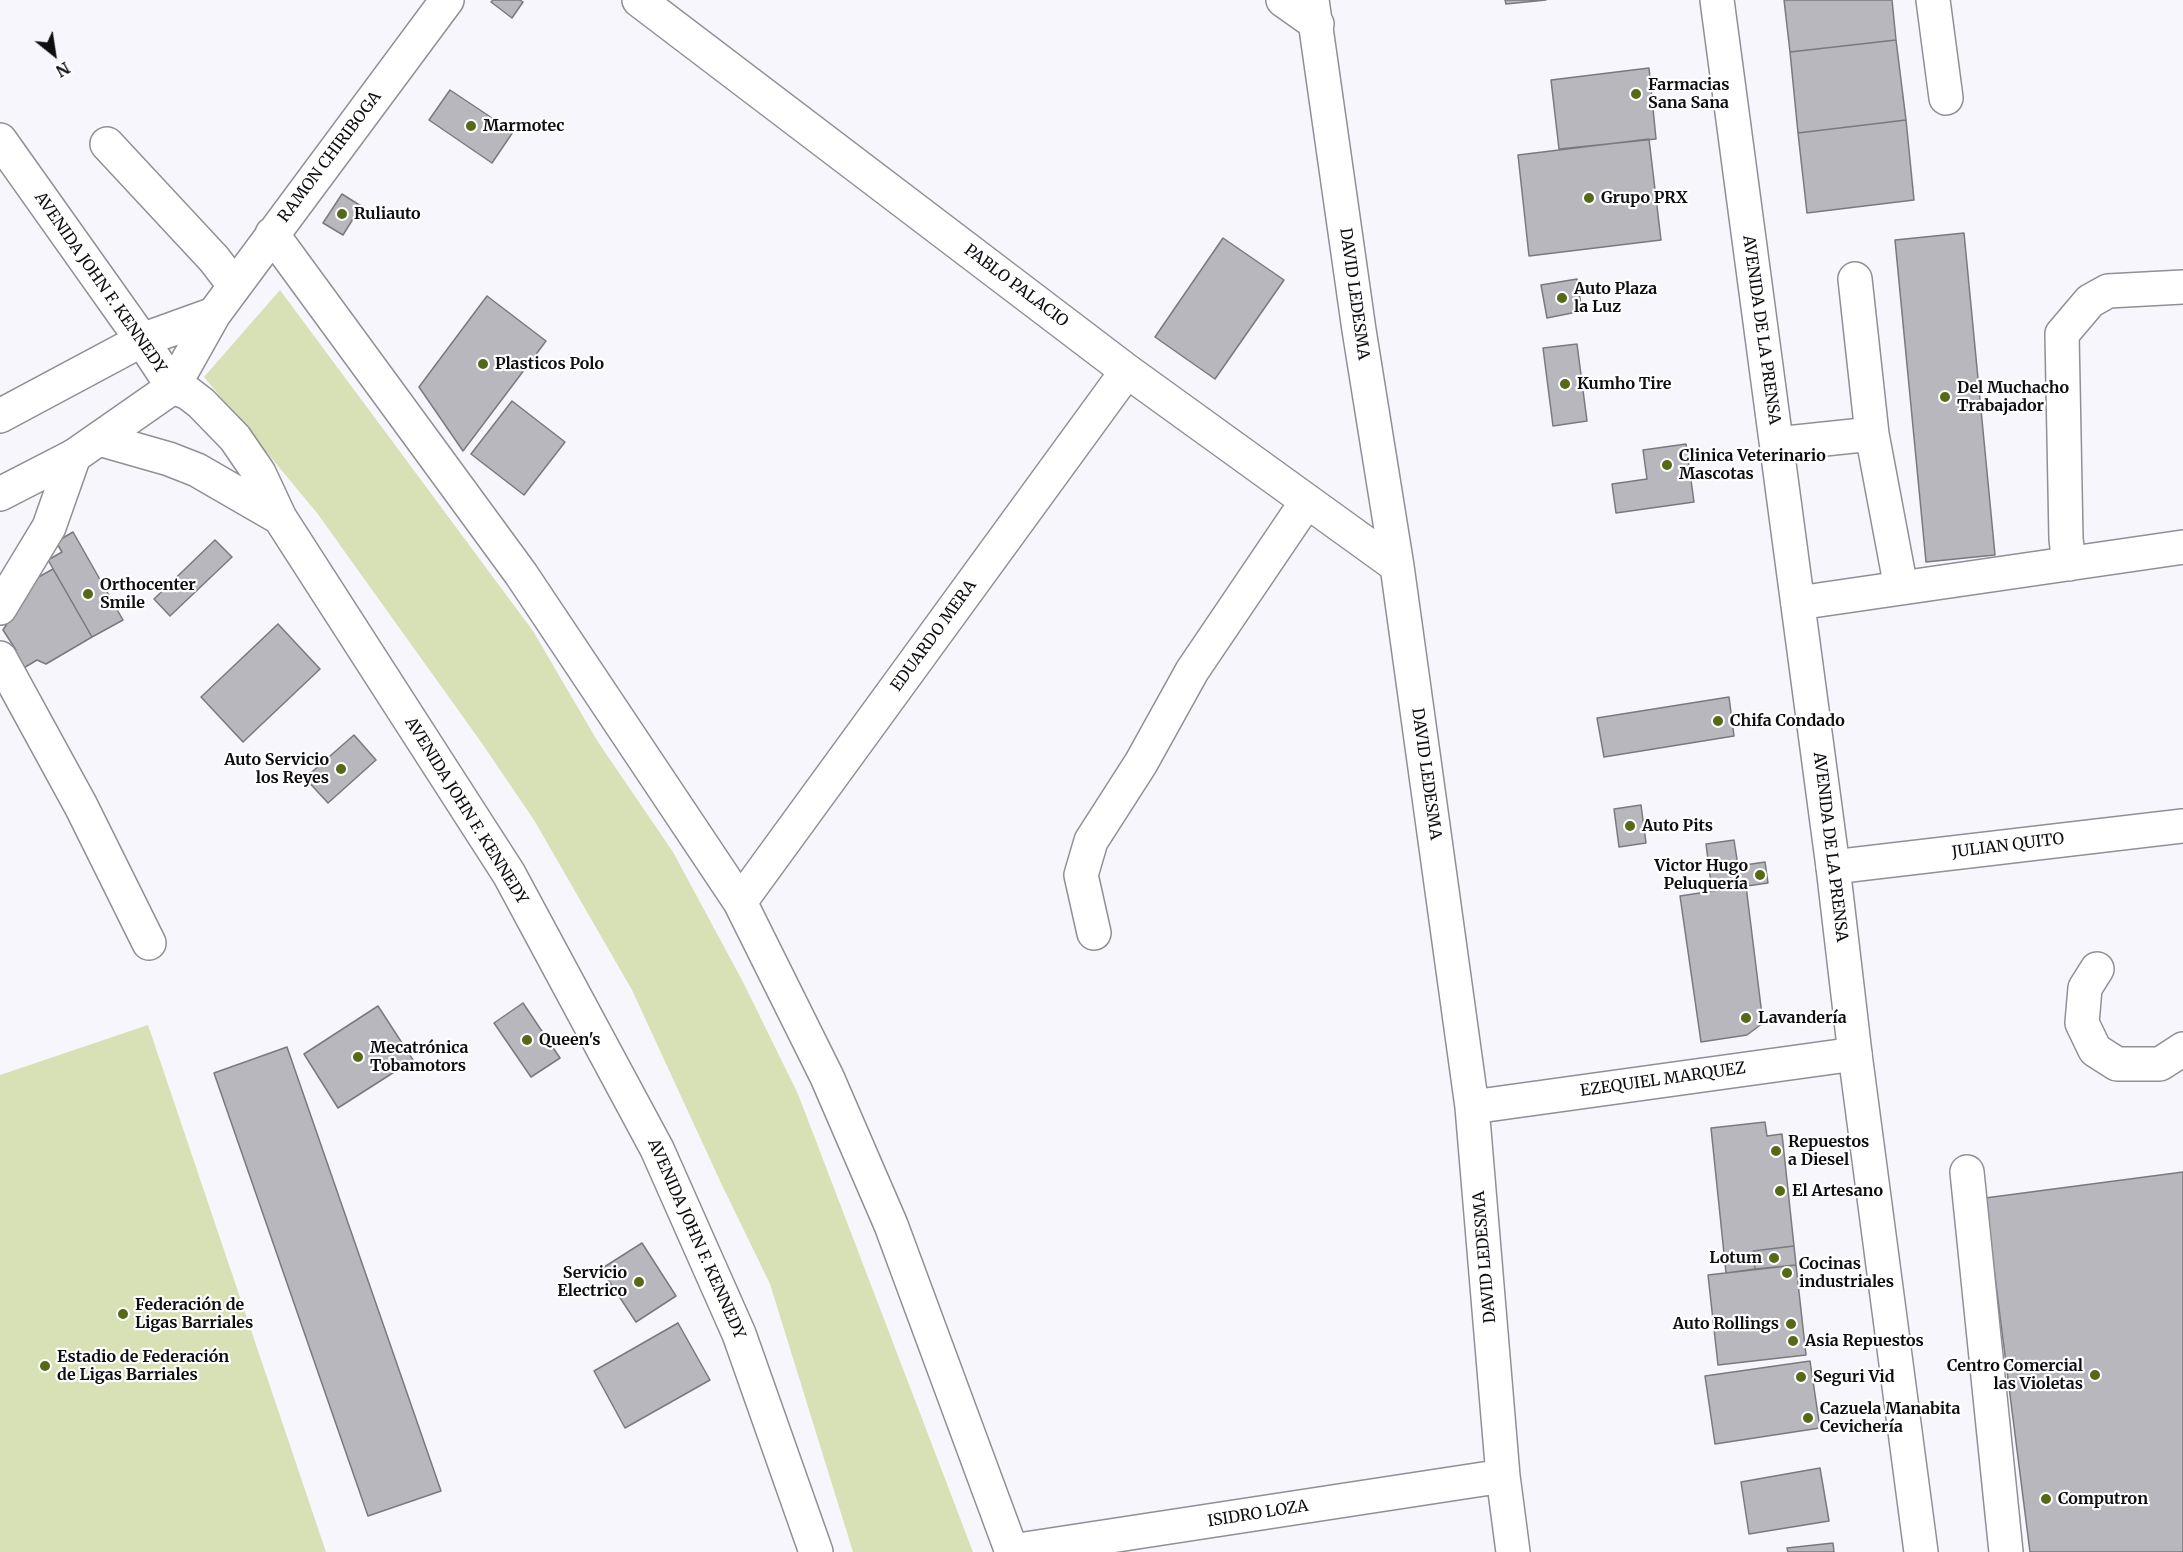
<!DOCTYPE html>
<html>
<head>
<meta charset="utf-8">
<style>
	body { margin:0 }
	#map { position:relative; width:2183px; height:1552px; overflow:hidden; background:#f7f6fd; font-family:Merriweather,serif }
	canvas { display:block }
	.north { position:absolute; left:24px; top:24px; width:60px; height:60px; -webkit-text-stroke:4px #fff; paint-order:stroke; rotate:150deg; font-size:16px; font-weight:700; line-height:24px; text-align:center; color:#0e0d10 }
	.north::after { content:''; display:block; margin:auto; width:21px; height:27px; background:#0e0d10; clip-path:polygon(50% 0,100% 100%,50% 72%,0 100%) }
</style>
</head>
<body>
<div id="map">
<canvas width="2183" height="1552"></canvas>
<div class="north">N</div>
</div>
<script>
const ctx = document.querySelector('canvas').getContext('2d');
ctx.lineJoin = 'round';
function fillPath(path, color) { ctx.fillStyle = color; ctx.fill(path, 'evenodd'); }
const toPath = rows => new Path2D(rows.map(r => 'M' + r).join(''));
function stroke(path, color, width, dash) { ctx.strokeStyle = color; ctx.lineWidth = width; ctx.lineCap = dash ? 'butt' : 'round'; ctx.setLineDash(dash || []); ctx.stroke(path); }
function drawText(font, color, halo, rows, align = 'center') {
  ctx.font = font + ' Merriweather,serif'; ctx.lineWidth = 4.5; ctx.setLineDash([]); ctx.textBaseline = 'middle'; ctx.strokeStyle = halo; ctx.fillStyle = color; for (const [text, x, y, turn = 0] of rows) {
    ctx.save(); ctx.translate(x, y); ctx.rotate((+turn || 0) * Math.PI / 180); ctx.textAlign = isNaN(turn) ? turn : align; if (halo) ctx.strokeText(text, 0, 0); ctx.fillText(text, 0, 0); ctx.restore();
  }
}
fillPath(toPath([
	[280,290,533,631,598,742,673,852,743,982,798,1094,973,1552,853,1552,770,1284,721,1183,632,990,534,820,481,742,317,513,204,377],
	[148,1025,326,1552,0,1552,0,1075]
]), '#d8e0b5');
const building = toPath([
	[493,0,520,0,523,2,512,18,491,2,493,0],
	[1505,0,1546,0,1506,4,1505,0],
	[1784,0,1892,0,1896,40,1790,52,1784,0],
	[1896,40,1906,120,1798,133,1790,52,1896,40],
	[1649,68,1656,139,1559,149,1551,80,1649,68],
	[450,90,513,132,492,163,429,120,450,90],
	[1906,120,1914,200,1807,213,1798,133,1906,120],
	[1649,139,1661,240,1529,256,1518,155,1649,139],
	[342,194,361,206,343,235,323,223,342,194],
	[1964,233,1995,555,1926,562,1895,240,1964,233],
	[1223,238,1284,280,1215,379,1155,337,1223,238],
	[1577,279,1582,311,1547,318,1541,285,1577,279],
	[487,296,546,341,463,451,419,387,487,296],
	[1577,344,1587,421,1553,426,1543,348,1577,344],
	[512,401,565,442,524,495,471,454,512,401],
	[1686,444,1694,502,1616,513,1612,484,1647,479,1643,450,1686,444],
	[73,532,123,620,92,637,48,560,62,552,56,542,73,532],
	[215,540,232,557,170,616,154,599,215,540],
	[53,569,92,637,46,664,37,660,17,672,7,656,16,650,3,630,35,579,53,569],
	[278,624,320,669,243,742,201,697,278,624],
	[1729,697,1734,736,1604,757,1597,718,1729,697],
	[354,735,376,760,328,803,305,778,354,735],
	[1641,805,1646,843,1619,847,1614,809,1641,805],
	[1734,840,1738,866,1765,862,1768,883,1712,891,1706,844,1734,840],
	[1746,886,1763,1023,1747,1035,1701,1042,1680,896,1746,886],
	[523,1003,560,1058,531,1077,494,1023,523,1003],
	[378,1006,413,1060,338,1108,304,1054,378,1006],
	[287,1047,441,1491,368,1516,214,1073,287,1047],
	[1765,1122,1767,1136,1782,1134,1794,1246,1753,1251,1755,1269,1726,1273,1711,1128,1765,1122],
	[2183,1172,2183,1552,2030,1552,1985,1198,2183,1172],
	[642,1243,676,1296,636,1322,601,1269,642,1243],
	[1794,1246,1796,1265,1755,1269,1753,1251,1794,1246],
	[1796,1265,1806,1355,1718,1365,1708,1275,1796,1265],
	[678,1323,710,1380,625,1428,594,1371,678,1323],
	[1810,1361,1820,1428,1715,1444,1705,1376,1810,1361],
	[1820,1468,1829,1521,1749,1534,1741,1482,1820,1468],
	[1833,1543,1834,1552,1788,1552,1787,1548,1833,1543]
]);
fillPath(building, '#b9b7be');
stroke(building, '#7a797f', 1.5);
const minor = toPath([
	[639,0,1127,371,1397,566],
	[1283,0,1317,24],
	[1312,0,1359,330,1397,566,1472,1107,1503,1476,1513,1552],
	[1933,0,1946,98],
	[0,140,142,340,214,314],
	[107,144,214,259,234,285],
	[272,234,521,574,740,902,827,1077,891,1225,1012,1552],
	[1855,279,1872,434],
	[173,387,214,314,447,0],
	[1777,444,1872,434,1901,588],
	[2069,564,2066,539,2062,334,2090,301,2108,291,2183,287],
	[1798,603,2183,547],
	[0,608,49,527,74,456],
	[0,658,81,806,149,943],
	[1833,867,2183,826],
	[740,902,1127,371],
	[1094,933,1081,875,1091,841,1141,763,1192,671,1307,501],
	[2097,969,2085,988,2082,1023,2095,1050,2117,1064,2160,1064,2183,1049],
	[1472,1107,1855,1054],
	[1967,1172,2006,1552],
	[1012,1551,1503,1476]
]);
const major = toPath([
	[1717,0,1833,867,1855,1054,1921,1552],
	[0,416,142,340,173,387,188,393,201,403,235,438,259,473,280,518,509,874,657,1149,739,1334,816,1552],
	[99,439,169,459,197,470,280,518],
	[0,494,74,456,173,387]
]);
stroke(minor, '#918f96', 36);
stroke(major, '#918f96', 36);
stroke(minor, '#fff', 33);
stroke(major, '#fff', 33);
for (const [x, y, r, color] of [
	[1636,94,6,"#556916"],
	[471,126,6,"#556916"],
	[1589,198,6,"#556916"],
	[342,214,6,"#556916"],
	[1562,298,6,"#556916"],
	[483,364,6,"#556916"],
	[1565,384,6,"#556916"],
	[1945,397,6,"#556916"],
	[1667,465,6,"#556916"],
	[88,594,6,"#556916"],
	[1718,721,6,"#556916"],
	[341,769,6,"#556916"],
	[1630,826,6,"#556916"],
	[1760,875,6,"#556916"],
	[1746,1018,6,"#556916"],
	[527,1040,6,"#556916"],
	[358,1057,6,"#556916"],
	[1776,1151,6,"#556916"],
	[1780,1191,6,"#556916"],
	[1774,1258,6,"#556916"],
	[1787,1273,6,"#556916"],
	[639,1282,6,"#556916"],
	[123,1314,6,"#556916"],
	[1791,1324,6,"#556916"],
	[1793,1341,6,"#556916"],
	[45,1366,6,"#556916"],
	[2095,1375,6,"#556916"],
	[1801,1377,6,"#556916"],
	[1808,1418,6,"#556916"],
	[2046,1499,6,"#556916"]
]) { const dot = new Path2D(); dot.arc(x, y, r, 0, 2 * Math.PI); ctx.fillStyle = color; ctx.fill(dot); stroke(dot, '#fff', 2); }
drawText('bold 16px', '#0e0d10', '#fff', [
	["Farmacias",1648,85],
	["Sana Sana",1648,103],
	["Marmotec",483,126],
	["Grupo PRX",1601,198],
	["Ruliauto",354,214],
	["Auto Plaza",1574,289],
	["la Luz",1574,307],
	["Plasticos Polo",495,364],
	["Kumho Tire",1577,384],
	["Del Muchacho",1957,388],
	["Trabajador",1957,406],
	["Clinica Veterinario",1679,456],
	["Mascotas",1679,474],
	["Orthocenter",100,585],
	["Smile",100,603],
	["Chifa Condado",1730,721],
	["Auto Servicio",329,760,"right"],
	["los Reyes",329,778,"right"],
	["Auto Pits",1642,826],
	["Victor Hugo",1748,866,"right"],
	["Peluquería",1748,884,"right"],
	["Lavandería",1758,1018],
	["Queen's",539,1040],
	["Mecatrónica",370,1048],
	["Tobamotors",370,1066],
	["Repuestos",1788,1142],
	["a Diesel",1788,1160],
	["El Artesano",1792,1191],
	["Lotum",1762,1258,"right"],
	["Cocinas",1799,1264],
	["industriales",1799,1282],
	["Servicio",627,1273,"right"],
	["Electrico",627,1291,"right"],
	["Federación de",135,1305],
	["Ligas Barriales",135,1323],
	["Auto Rollings",1779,1324,"right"],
	["Asia Repuestos",1805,1341],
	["Estadio de Federación",57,1357],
	["de Ligas Barriales",57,1375],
	["Centro Comercial",2083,1366,"right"],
	["las Violetas",2083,1384,"right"],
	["Seguri Vid",1813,1377],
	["Cazuela Manabita",1820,1409],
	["Cevichería",1820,1427],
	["Computron",2058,1499]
], 'left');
drawText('16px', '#0e0d10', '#fff', [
	["RAMON CHIRIBOGA",330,157,-53],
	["AVENIDA JOHN F. KENNEDY",100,283,55],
	["PABLO PALACIO",1016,286,37],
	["DAVID LEDESMA",1354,294,82],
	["AVENIDA DE LA PRENSA",1761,330,82],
	["EDUARDO MERA",934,636,-54],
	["DAVID LEDESMA",1426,774,82],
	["AVENIDA JOHN F. KENNEDY",466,811,58],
	["JULIAN QUITO",2008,846,-7],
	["AVENIDA DE LA PRENSA",1830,847,83],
	["EZEQUIEL MARQUEZ",1663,1080,-8],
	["AVENIDA JOHN F. KENNEDY",696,1239,66],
	["DAVID LEDESMA",1485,1257,-95],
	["ISIDRO LOZA",1258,1514,-9]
]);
</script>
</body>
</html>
